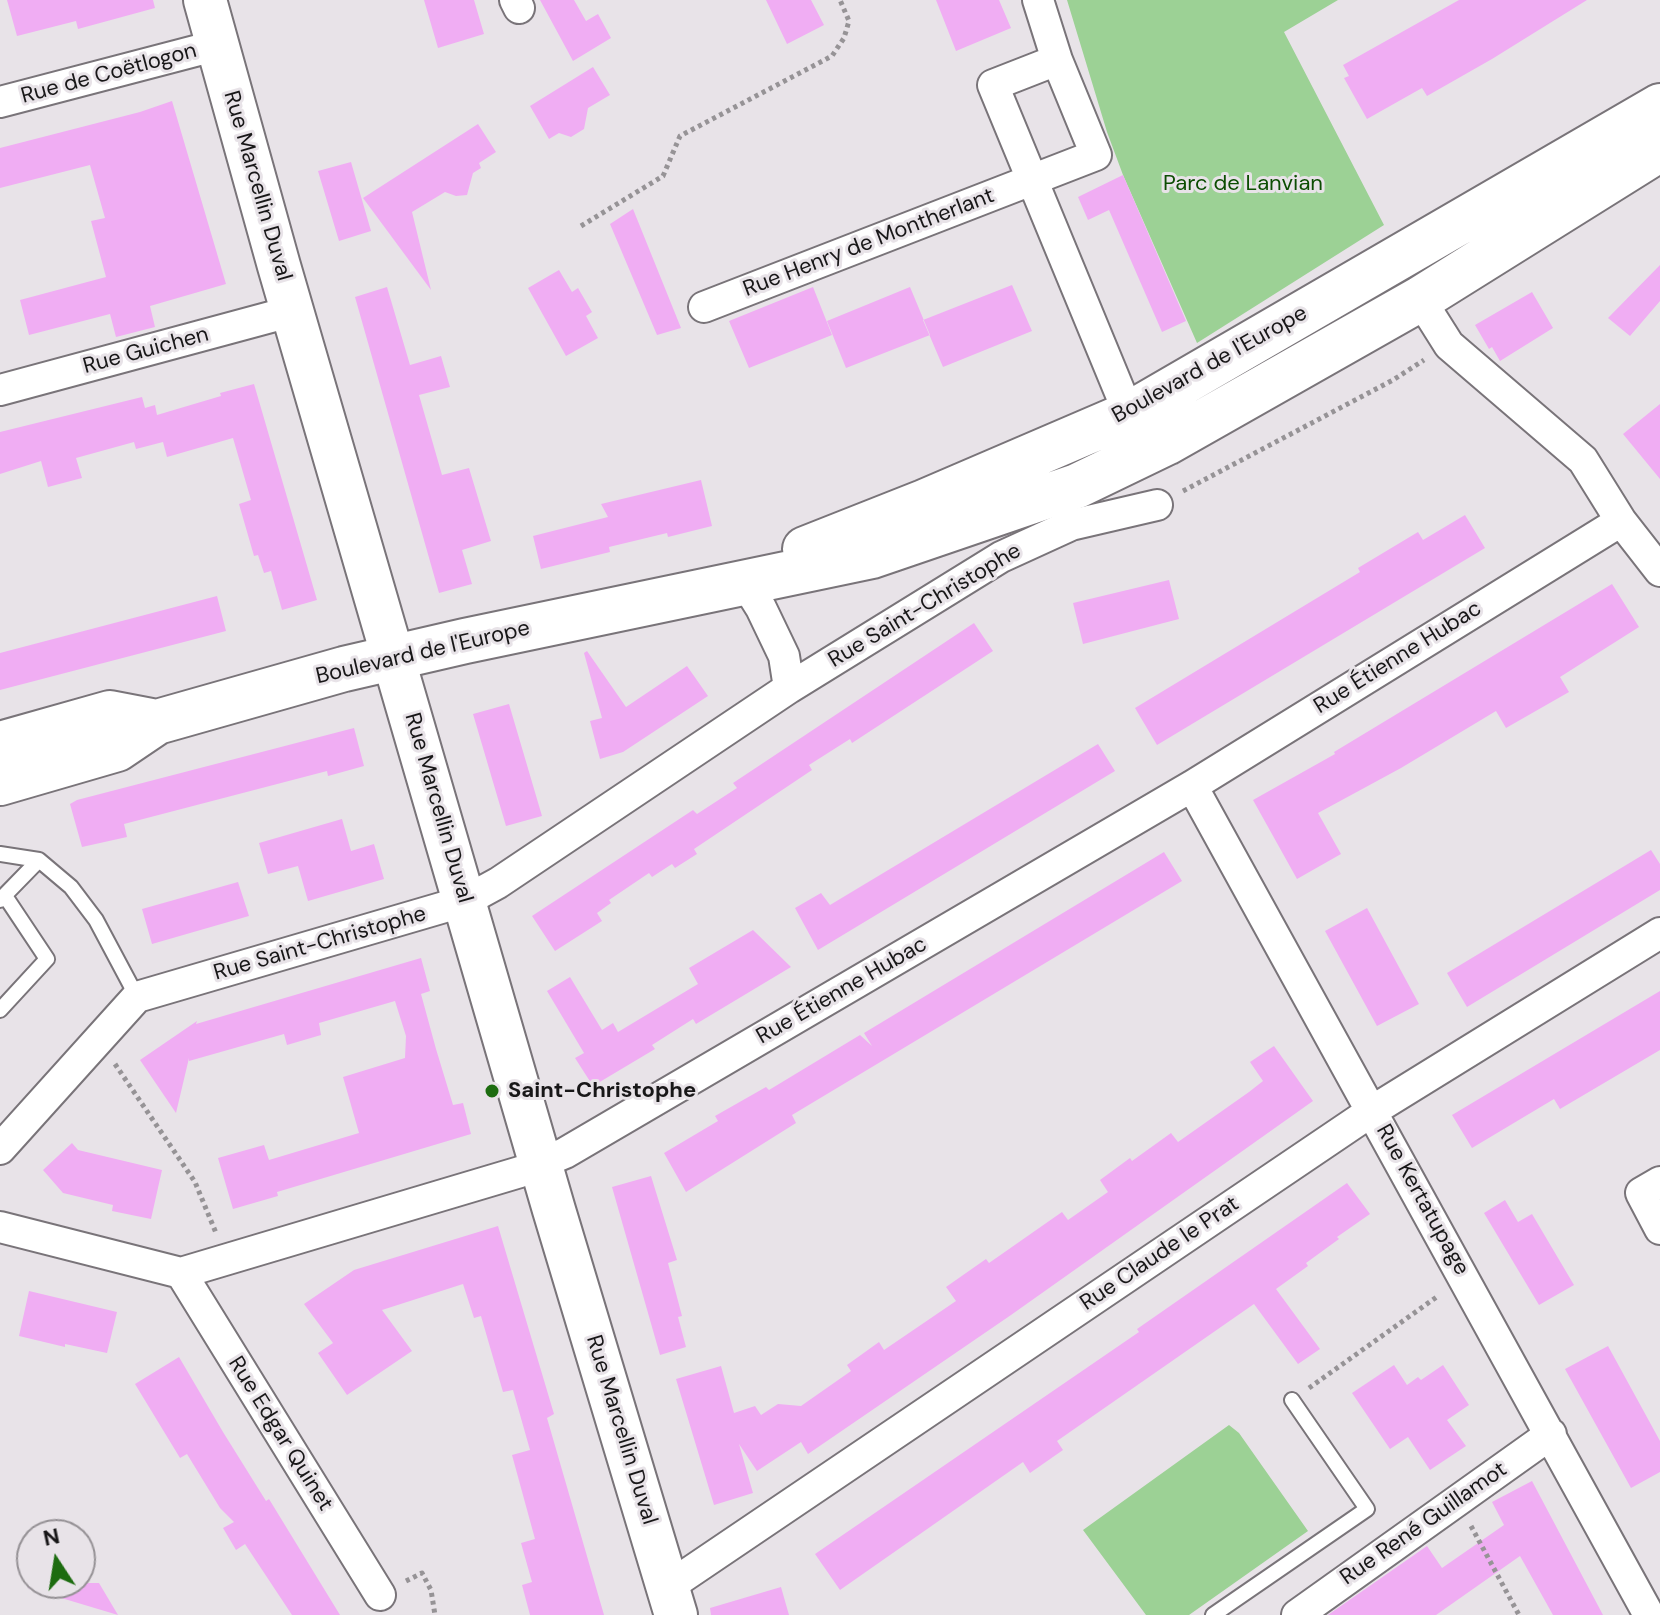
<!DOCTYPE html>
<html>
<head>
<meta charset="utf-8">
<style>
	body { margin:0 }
	#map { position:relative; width:1660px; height:1615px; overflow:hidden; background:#e8e3e8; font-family:"DM Sans",sans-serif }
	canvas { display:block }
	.north { position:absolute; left:16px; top:1519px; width:80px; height:80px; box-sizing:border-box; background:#e8e3e8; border:2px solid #959195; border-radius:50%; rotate:348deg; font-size:22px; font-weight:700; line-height:32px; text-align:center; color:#181718 }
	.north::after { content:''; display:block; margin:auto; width:28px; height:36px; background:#1d6c10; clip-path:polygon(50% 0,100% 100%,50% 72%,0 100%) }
</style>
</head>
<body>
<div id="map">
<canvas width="1660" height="1615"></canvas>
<div class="north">N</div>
</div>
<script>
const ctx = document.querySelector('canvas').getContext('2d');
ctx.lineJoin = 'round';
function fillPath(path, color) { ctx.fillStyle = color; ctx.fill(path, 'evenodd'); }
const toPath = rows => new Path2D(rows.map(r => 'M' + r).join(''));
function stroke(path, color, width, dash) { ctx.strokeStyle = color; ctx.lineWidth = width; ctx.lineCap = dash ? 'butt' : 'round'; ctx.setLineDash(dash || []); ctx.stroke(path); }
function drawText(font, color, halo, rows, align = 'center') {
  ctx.font = font + ' "DM Sans",sans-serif'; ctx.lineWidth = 6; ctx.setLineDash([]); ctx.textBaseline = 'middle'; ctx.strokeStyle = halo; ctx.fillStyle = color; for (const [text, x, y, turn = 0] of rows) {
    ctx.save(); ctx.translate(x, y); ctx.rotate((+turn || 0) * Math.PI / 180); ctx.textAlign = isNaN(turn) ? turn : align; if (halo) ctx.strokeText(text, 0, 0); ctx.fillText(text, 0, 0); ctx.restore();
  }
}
fillPath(toPath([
	[1067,0,1338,0,1284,32,1384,225,1197,343,1123,175,1107,132],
	[1229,1425,1239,1433,1308,1531,1189,1615,1146,1615,1083,1530]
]), '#9cd195');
fillPath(toPath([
	[7,0,153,0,155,8,78,29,76,21,17,36],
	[424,0,474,0,484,34,438,48],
	[540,0,574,0,586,21,598,14,611,38,573,61],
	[766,0,811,0,824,25,787,44],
	[936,0,999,0,1011,28,956,51],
	[1459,0,1587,0,1492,59,1427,96,1422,88,1367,119,1344,78,1349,76,1343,65],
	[593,67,610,95,588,108,584,129,571,137,559,133,549,139,530,106],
	[172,101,226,284,150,306,155,327,116,337,110,314,29,335,20,300,106,277,91,221,105,218,90,165,0,188,0,148,140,112],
	[478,124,496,152,479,163,481,168,473,173,467,195,456,196,445,192,412,212,431,290,363,198],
	[351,162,371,231,339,241,318,171],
	[1123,175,1186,321,1162,332,1109,210,1088,220,1078,197],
	[633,209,681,328,657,335,610,224],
	[1660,265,1660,301,1630,336,1608,318],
	[559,270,572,292,578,288,592,312,586,316,598,338,566,356,528,288],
	[1012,285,1032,331,943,367,923,320],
	[387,287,410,365,441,356,450,387,419,395,442,475,469,468,491,541,462,550,472,584,439,593,355,297],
	[813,287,832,335,749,368,729,321],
	[910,287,930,335,846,368,827,321],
	[1532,292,1553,328,1500,361,1492,347,1489,349,1475,325],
	[254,384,317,600,282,610,271,571,264,573,258,555,254,556,239,504,251,500,233,438,167,457,163,442,136,449,134,442,76,458,82,478,48,487,41,461,0,474,0,432,142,397,145,408,155,405,157,415,221,396,220,393],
	[1660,404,1660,479,1623,434],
	[701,480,712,526,668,537,667,533,609,547,610,552,541,569,533,536,608,517,601,504],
	[1465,515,1485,548,1157,745,1135,708,1360,572,1358,568,1418,532,1423,540],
	[1169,580,1179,619,1083,644,1073,603],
	[1612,584,1639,627,1560,677,1569,692,1506,728,1496,711,1401,768,1318,813,1341,854,1297,879,1253,800,1335,754,1334,752],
	[217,596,226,631,0,690,0,653],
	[974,623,993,651,852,743,850,739,809,765,812,770,694,849,697,854,675,868,672,864,652,877,649,873,609,900,611,903,597,913,602,921,555,951,532,916,693,810,697,814,737,788,733,783],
	[587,651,626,707,687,666,708,696,623,752,600,759,590,721,602,718,584,653],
	[509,704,542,816,506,826,473,714],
	[354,728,364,766,328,776,327,771,124,824,127,837,82,847,70,804,77,800],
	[1098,744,1115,771,818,950,795,908,821,893,830,905],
	[342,819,351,851,374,844,384,879,308,901,298,866,268,874,259,843],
	[1651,850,1660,864,1660,890,1467,1007,1447,973],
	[1164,852,1182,881,792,1115,796,1123,686,1192,664,1153,718,1121,715,1116,766,1087,769,1090,860,1035,872,1046,864,1033],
	[238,882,249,916,152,944,142,909],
	[1367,908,1419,1004,1377,1026,1325,931],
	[753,930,791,967,696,1024,693,1019,652,1045,655,1049,593,1086,575,1058,584,1053,547,991,570,977,602,1030,613,1023,618,1032,698,984,689,968],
	[421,958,430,991,421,994,436,1049,453,1105,463,1103,471,1134,277,1192,278,1196,233,1209,218,1158,264,1145,269,1160,359,1133,343,1077,405,1058,406,1036,395,1001,319,1023,321,1035,287,1045,284,1034,189,1061,189,1058,176,1113,140,1060,197,1021,196,1024],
	[1660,991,1660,1050,1560,1109,1554,1099,1472,1148,1452,1115],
	[1274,1046,1313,1101,1011,1315,808,1454,801,1442,757,1471,739,1444,753,1493,714,1505,676,1379,721,1366,734,1413,755,1406,761,1415,778,1404,801,1406,851,1371,847,1365,879,1342,884,1350,956,1301,946,1287,986,1259,989,1263,1062,1212,1068,1220,1108,1192,1100,1180,1130,1158,1132,1161,1171,1133,1178,1142,1249,1092,1263,1081,1250,1062],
	[72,1143,78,1150,162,1170,151,1219,112,1211,113,1205,63,1193,43,1170],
	[651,1176,677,1260,668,1263,682,1316,678,1317,686,1347,660,1355,612,1187],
	[1347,1183,1370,1214,1337,1237,1339,1239,1306,1263,1308,1266,1276,1289,1320,1349,1298,1364,1254,1304,1057,1441,1063,1450,1030,1473,1023,1462,840,1590,815,1554,1139,1332,1137,1329],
	[1505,1200,1518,1222,1532,1214,1574,1285,1539,1305,1484,1213],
	[498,1226,554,1414,547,1418,604,1615,530,1615,522,1585,532,1582,521,1543,535,1539,512,1455,530,1450,513,1390,503,1392,481,1316,474,1318,463,1284,382,1310,412,1351,347,1395,318,1353,333,1343,304,1304,354,1270],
	[29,1291,117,1312,107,1353,65,1344,65,1347,19,1336],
	[1608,1346,1660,1441,1660,1472,1631,1488,1565,1369],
	[179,1357,223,1432,266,1501,269,1499,340,1615,292,1615,245,1544,236,1550,223,1528,234,1522,220,1508,187,1454,180,1458,135,1384],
	[1394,1365,1407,1385,1418,1377,1421,1380,1443,1365,1469,1405,1447,1420,1466,1446,1430,1470,1408,1437,1390,1449,1352,1393],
	[1532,1481,1603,1615,1553,1615,1520,1556,1436,1615,1328,1615,1427,1546,1442,1568,1504,1525,1492,1502],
	[29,1583,99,1583,118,1615,28,1588],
	[781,1587,789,1615,711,1615,710,1608]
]), '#f0adf3');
const lane = toPath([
	[0,854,39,860,71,887,96,920,137,997],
	[0,900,39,860],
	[0,1010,47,959,5,896],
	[1213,1615,1367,1509,1292,1400]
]);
const street = toPath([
	[515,0,519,8],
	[1057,60,993,85,1129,414],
	[0,102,218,45],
	[1420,299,1449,345,1583,460,1621,521,1660,571],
	[704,307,1096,155,1057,60,1038,0],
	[0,390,293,311],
	[746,584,761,608,784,656,789,688],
	[1192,786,1649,1615],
	[0,1149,137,997,465,901,498,883,789,688,1001,557,1071,525,1157,505],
	[1660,1182,1641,1193,1660,1229],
	[0,1227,181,1273,520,1172,565,1153,1192,786,1621,521],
	[181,1273,380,1595],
	[668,1587,1372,1111,1660,933],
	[1297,1615,1551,1434]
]);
const secondary = toPath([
	[205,0,279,266,554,1210,676,1615]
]);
const primary = toPath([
	[805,549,924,502,1129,414,1660,106],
	[0,744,110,713,157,722],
	[0,783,117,749,157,722,344,669,465,641,872,556,1077,486,1166,443,1420,299,1660,149]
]);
stroke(lane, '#797479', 18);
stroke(street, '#797479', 34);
stroke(secondary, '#797479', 46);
stroke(primary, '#797479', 48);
stroke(toPath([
	[581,226,663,176,680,136,832,56,844,38,849,21,840,0],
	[1183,491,1393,380,1424,360],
	[115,1064,195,1182,216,1233],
	[1309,1388,1438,1296],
	[1471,1526,1519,1615],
	[406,1581,422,1573,431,1590,435,1615]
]), '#969396', 5, [4, 4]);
stroke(lane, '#fff', 14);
stroke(street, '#fff', 30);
stroke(secondary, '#fff', 42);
stroke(primary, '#fff', 44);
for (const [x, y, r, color] of [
	[492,1091,8,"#1d6c10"]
]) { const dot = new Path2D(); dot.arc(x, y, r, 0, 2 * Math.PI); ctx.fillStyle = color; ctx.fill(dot); stroke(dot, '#e8e3e8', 3); }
drawText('22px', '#181718', '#e8e3e8', [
	["Rue de Coëtlogon",109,74,-15],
	["Rue Marcellin Duval",257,186,74],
	["Rue Henry de Montherlant",869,243,-21],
	["Rue Guichen",146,351,-15],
	["Boulevard de l'Europe",1210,365,-29],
	["Rue Saint-Christophe",925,606,-31],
	["Boulevard de l'Europe",423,653,-13],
	["Rue Étienne Hubac",1398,658,-32],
	["Rue Marcellin Duval",438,808,74],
	["Rue Saint-Christophe",320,944,-16],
	["Rue Étienne Hubac",842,991,-30],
	["Rue Kertatupage",1422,1200,61],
	["Rue Claude le Prat",1160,1254,-34],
	["Rue Marcellin Duval",621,1430,73],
	["Rue Edgar Quinet",280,1434,58],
	["Rue René Guillamot",1424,1524,-35]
]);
drawText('22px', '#0c4d02', '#e8e3e8', [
	["Parc de Lanvian",1243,184]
]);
drawText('bold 22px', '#181718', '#e8e3e8', [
	["Saint-Christophe",508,1091]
], 'left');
</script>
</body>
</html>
